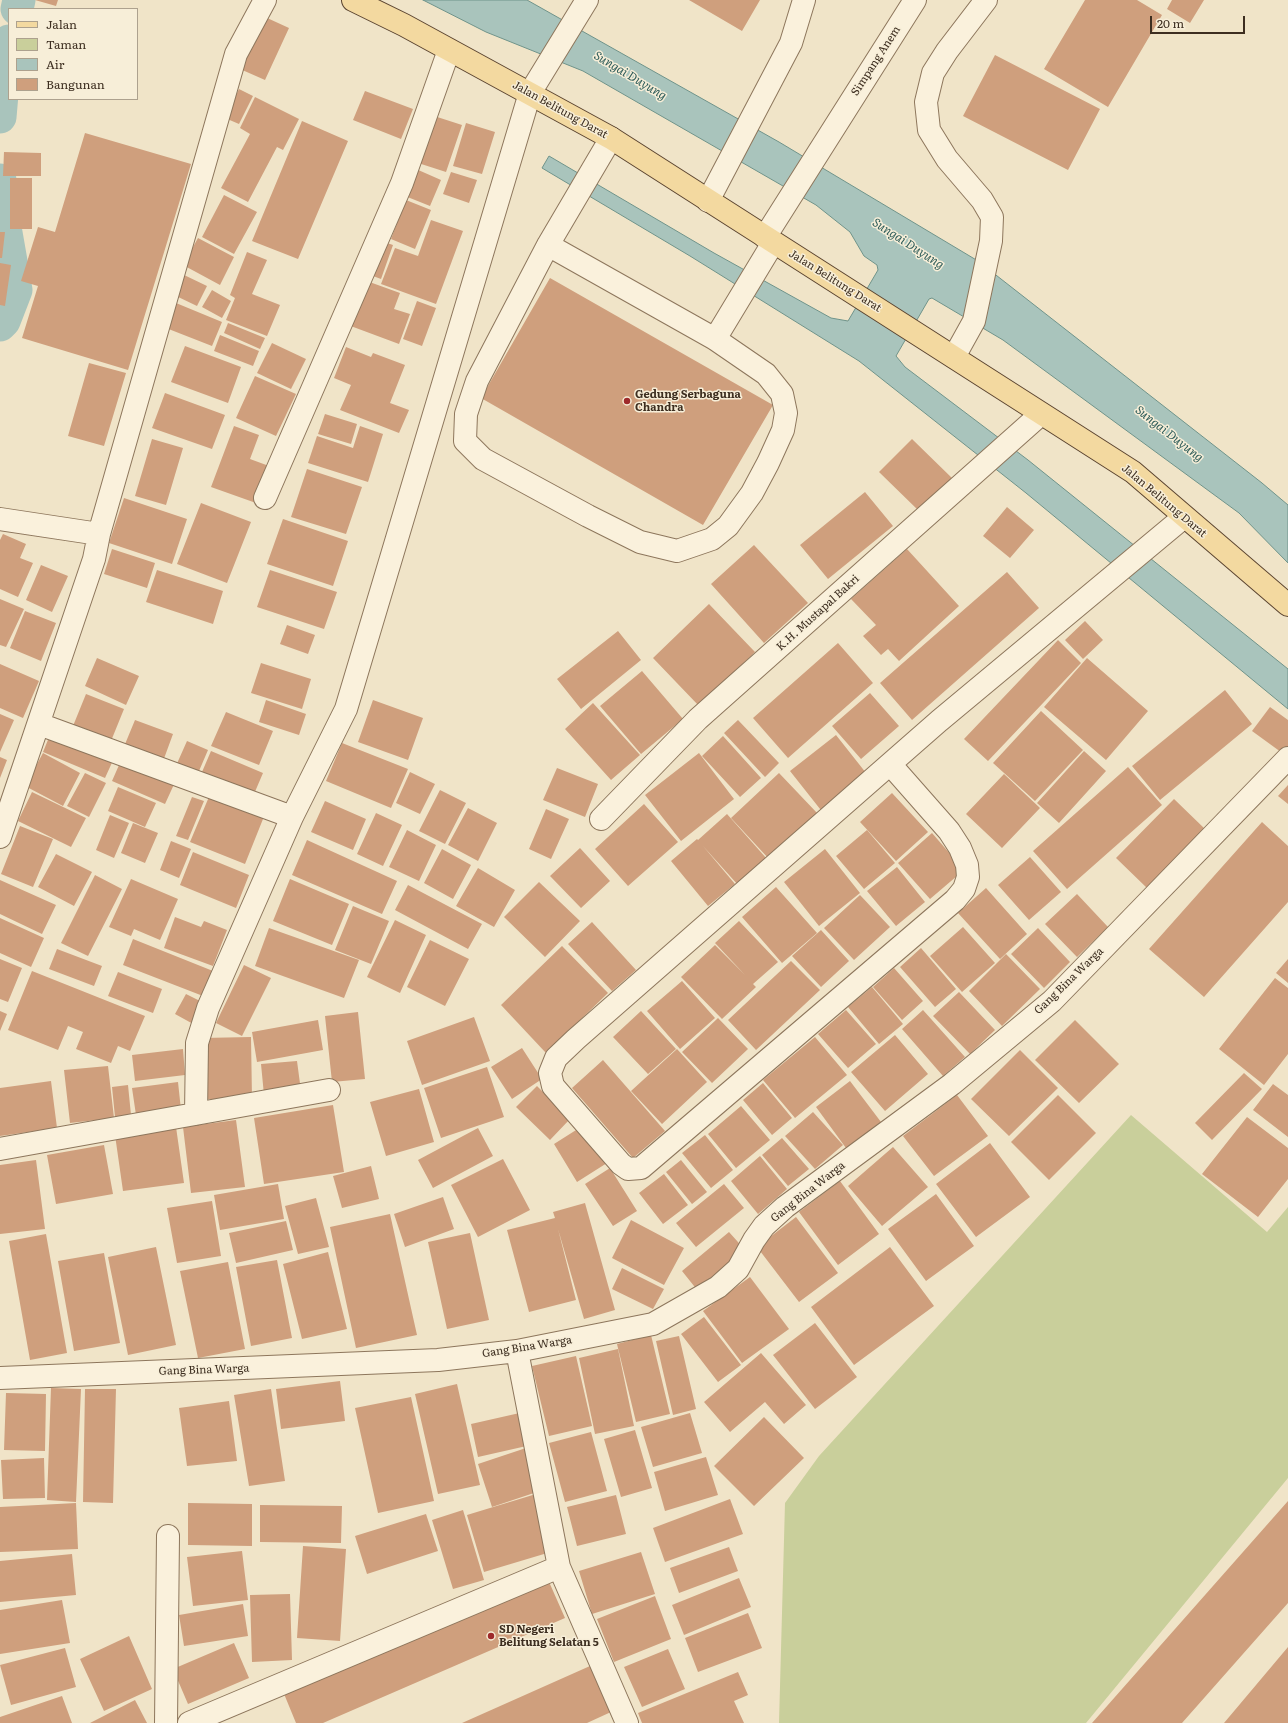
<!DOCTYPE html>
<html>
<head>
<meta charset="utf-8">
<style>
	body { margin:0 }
	#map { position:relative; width:1288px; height:1723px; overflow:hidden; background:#f0e4c8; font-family:Literata,serif }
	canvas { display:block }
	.legend { position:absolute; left:8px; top:8px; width:130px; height:92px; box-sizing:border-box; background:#f7eed8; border:1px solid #ada18e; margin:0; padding:5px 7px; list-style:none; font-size:12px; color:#3d2e20 }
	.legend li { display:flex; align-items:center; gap:8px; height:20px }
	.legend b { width:20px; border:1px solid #ada18e }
	.scale { position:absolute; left:1150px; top:16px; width:95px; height:18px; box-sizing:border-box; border:2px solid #3d2e20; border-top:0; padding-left:5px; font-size:12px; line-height:14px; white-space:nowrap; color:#3d2e20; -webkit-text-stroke:3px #f7eed8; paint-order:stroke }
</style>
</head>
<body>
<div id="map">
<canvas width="1288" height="1723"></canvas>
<ul class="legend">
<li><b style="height:5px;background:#f3d9a0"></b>Jalan</li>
<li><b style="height:11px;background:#c9cf9b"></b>Taman</li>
<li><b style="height:11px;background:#a9c4bc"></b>Air</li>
<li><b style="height:11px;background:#cf9f7d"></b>Bangunan</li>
</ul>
<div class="scale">20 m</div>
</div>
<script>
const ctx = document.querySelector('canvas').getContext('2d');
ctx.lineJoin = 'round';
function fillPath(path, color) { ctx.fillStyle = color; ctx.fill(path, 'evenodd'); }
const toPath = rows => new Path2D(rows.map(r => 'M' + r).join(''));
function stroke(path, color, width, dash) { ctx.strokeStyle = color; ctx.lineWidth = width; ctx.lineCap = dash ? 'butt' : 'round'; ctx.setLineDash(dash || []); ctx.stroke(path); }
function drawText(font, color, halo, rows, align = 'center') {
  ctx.font = font + ' Literata,serif'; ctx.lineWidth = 3; ctx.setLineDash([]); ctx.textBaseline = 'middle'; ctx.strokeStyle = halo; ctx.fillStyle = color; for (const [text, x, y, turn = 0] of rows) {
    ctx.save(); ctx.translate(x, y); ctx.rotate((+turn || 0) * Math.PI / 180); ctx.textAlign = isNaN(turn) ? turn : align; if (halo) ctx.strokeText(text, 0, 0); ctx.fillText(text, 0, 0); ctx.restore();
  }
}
fillPath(toPath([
	[1131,1115,1267,1232,1288,1207,1288,1478,1086,1723,779,1723,785,1503,819,1456]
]), '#c9cf9b');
const water = toPath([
	[423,0,527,0,779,142,978,261,1262,483,1288,505,1288,563,1239,513,1003,340,932,298,929,299,896,356,905,367,1028,460,1288,669,1288,709,1026,493,859,361,690,256,542,168,549,156,714,253,831,318,848,321,878,270,877,265,864,256,850,232,816,205,583,71,486,32,423,0]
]);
fillPath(water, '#a9c4bc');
stroke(water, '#6f938a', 1);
stroke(toPath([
	[17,9,19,0],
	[0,117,5,59,9,41],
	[0,180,1,204,16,290,4,321,0,325]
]), '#a9c4bc', 33);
fillPath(toPath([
	[35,0,58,0,56,6],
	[689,0,760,0,742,31],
	[1085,0,1137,0,1162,15,1108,107,1044,69],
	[1172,0,1204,0,1190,23,1167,9],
	[265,17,289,28,265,80,240,69],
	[995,55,1100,109,1068,170,963,116],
	[239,89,253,96,239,124,225,118],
	[365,91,413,109,401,139,353,120],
	[255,97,299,119,283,150,277,147,248,202,221,188,250,134,240,128],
	[431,115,462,125,446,172,415,162],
	[302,121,348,141,298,259,252,241],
	[466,123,495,132,482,174,453,166],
	[85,133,191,164,128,370,22,338,38,286,21,281,38,227,55,232],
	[4,152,41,153,41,176,3,176],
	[416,169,441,180,430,206,405,196],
	[451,172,477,180,469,203,443,194],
	[10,178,32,178,32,229,10,229],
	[224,195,257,212,234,254,202,237],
	[406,200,431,210,415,249,391,239],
	[431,220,463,231,436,304,381,284,395,248,418,256],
	[0,232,5,232,2,258,0,258],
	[198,238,234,257,220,285,183,265],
	[378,240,393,245,381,279,365,273],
	[247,252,267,260,252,294,280,305,267,336,226,320,235,298,230,295],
	[0,263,11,265,5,306,0,305],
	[182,274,207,286,197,306,172,294],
	[550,278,773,405,703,525,481,398],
	[364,280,400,293,394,309,410,314,399,344,348,325],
	[212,290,231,301,222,318,202,307],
	[417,301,436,308,422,346,403,339],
	[176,303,222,322,212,346,166,328],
	[228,323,265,338,260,349,224,333],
	[220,335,259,351,253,366,214,351],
	[272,343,306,359,291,389,257,373],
	[185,346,241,367,228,403,171,382],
	[346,347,371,357,373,353,405,365,390,403,409,410,399,433,340,410,351,385,334,378],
	[89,363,126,373,104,446,68,436],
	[255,376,296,394,276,436,236,418],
	[165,393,225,415,212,449,152,428],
	[325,414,357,424,351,444,318,434],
	[234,426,259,435,250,459,269,466,256,503,211,487],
	[360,426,383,434,368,482,308,463,317,436,353,448],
	[152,439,183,448,166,505,135,496],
	[912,439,953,479,920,512,879,472],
	[307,469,362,487,346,534,291,517],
	[865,492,893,526,828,579,800,545],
	[124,498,187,519,172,564,109,543],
	[201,503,251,522,227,583,177,564],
	[1007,507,1034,530,1010,558,983,536],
	[283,519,348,541,333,586,267,564],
	[3,534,26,544,20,558,33,563,18,597,0,589,0,540],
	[754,545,808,603,764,643,711,584],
	[112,549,155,563,147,588,104,574],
	[907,549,959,606,899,661,888,649,881,655,863,636,876,625,851,599],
	[41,565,68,576,52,612,26,600],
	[157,570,223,591,213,624,146,602],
	[270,570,337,592,324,629,257,607],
	[1007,572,1039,608,912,720,880,683],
	[0,599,24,609,6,647,0,645],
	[709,604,755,652,699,706,653,658],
	[25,611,56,623,41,661,10,648],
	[1085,621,1103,640,1083,659,1065,640],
	[287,625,315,635,308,654,280,644],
	[618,631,641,660,581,709,557,679],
	[1058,640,1081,663,988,761,964,739],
	[838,643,873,683,788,758,753,718],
	[97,658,139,676,126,705,85,686],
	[1087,658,1148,711,1106,760,1044,707],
	[261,663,311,679,302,709,251,693],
	[0,664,39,681,23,718,0,708],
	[642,671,683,719,641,754,600,706],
	[1225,690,1252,724,1160,800,1132,766],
	[870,693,899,726,861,759,832,726],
	[86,694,124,709,111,741,73,726],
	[266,700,306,714,299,735,259,722],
	[373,700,423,718,408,760,358,742],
	[593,703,640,755,611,780,565,729],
	[1270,707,1288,720,1288,751,1285,755,1252,731],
	[1041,711,1083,750,1035,801,993,763],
	[226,712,273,731,259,765,211,746],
	[0,714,14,720,0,752],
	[135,720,173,734,162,764,123,749],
	[738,720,779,763,765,777,724,733],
	[52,730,115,756,105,778,43,752],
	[836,735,870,778,824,814,790,771],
	[723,736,761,778,740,797,702,756],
	[187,741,208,750,196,778,175,768],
	[342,743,408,769,391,808,326,781],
	[211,751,263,773,251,801,199,779],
	[1084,751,1106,771,1059,823,1037,803],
	[43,753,80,773,63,806,25,786],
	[699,753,734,799,681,841,645,795],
	[123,756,176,780,165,804,112,781],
	[0,757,7,760,0,778],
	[1128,767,1162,805,1067,889,1033,851],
	[557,768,598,784,585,817,543,800],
	[410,772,435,784,420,814,396,803],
	[85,773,106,783,89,817,67,806],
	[779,773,818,814,769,859,731,818],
	[1004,774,1040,808,1002,848,966,814],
	[1288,785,1288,804,1278,796],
	[118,787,156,803,145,827,108,811],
	[440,790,466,803,445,844,419,831],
	[32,792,86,818,71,847,18,821],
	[211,792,265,814,245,864,190,842],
	[892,793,928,832,896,861,860,822],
	[192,797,204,801,188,840,176,836],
	[1174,799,1205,829,1147,888,1116,858],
	[325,801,366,819,353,850,311,832],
	[644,804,678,842,628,886,595,849],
	[468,808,497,823,478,861,448,845],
	[546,809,569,819,551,859,529,849],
	[376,813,402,825,383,866,357,854],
	[727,814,767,859,738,885,703,846,735,884,708,906,671,861,697,839,698,840],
	[110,815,129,823,114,858,96,850],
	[1262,822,1288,846,1288,902,1204,997,1149,949],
	[133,823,158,833,145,863,121,853],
	[20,826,53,839,33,887,1,874],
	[407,830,436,845,419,881,389,867],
	[867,830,895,863,864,889,836,856],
	[932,833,964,870,930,899,898,863],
	[307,840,397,881,382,914,292,875],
	[171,841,191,849,179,878,160,870],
	[580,848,610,881,581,908,550,876],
	[442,849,471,865,453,899,424,883],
	[825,849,860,893,819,926,784,882],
	[193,852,249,875,236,908,180,885],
	[56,854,92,872,74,906,38,887],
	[1030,857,1061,892,1029,920,998,885],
	[897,867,925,902,896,926,867,891],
	[478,868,515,890,494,927,456,906],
	[95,875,122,889,88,956,61,943],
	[131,879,178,899,160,940,134,929,131,936,109,927],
	[290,879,349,904,332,945,273,921],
	[0,880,56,905,42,934,0,914],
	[539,882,580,921,545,957,504,917],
	[408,885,482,924,468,949,395,910],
	[776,887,817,933,782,963,742,917],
	[986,888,1027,934,1000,959,958,913],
	[1077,894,1108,927,1077,957,1045,924],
	[860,895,890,927,854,960,824,928],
	[353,906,389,921,371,964,335,950],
	[175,917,201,927,204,921,227,930,213,966,164,948],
	[0,918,44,938,31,967,0,953],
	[395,920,426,935,400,993,367,977],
	[739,921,778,962,753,984,756,987,722,1019,681,977,715,945,745,975,715,943],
	[592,922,636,970,612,991,568,944],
	[963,927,995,963,962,992,930,956],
	[269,928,359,960,344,998,255,966],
	[1038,928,1070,962,1044,988,1011,954],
	[821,930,849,961,821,987,792,956],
	[133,939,213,971,203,996,123,965],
	[430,940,469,959,445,1006,407,987],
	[562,946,608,993,546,1053,501,1005],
	[921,948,956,989,935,1007,900,967],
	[57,949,102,966,94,986,49,969],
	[1006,954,1040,989,1002,1026,969,991],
	[0,959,22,968,8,1002,0,999],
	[1288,959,1288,983,1276,973],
	[791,961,820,990,756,1050,728,1020],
	[244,965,271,978,242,1036,216,1023],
	[894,968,923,1001,902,1020,873,987],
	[32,971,145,1016,130,1051,118,1046,111,1063,76,1049,83,1032,68,1026,58,1050,8,1030],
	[118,972,162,989,153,1013,108,996],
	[1275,978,1288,988,1288,1054,1264,1085,1219,1049],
	[682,981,715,1018,680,1049,647,1011],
	[872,987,903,1024,879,1044,848,1007],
	[959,992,995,1030,970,1054,933,1016],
	[186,994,206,1004,195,1025,175,1014],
	[846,1010,876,1044,848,1068,818,1034],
	[923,1010,965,1057,943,1076,902,1029],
	[0,1011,7,1014,0,1031],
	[641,1011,676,1049,648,1074,613,1037],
	[358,1012,365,1079,332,1082,325,1016],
	[474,1017,490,1061,422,1085,407,1041],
	[718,1018,748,1049,712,1083,682,1052],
	[318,1020,323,1050,257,1062,252,1032],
	[1075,1020,1119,1064,1079,1103,1035,1060],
	[895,1035,928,1074,885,1111,851,1072],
	[251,1037,252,1099,203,1099,202,1038],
	[815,1037,847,1075,795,1118,763,1080],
	[522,1048,542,1079,512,1099,491,1067],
	[183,1049,185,1075,135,1081,132,1055],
	[677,1049,707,1082,662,1124,631,1091],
	[1020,1050,1058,1088,1009,1136,971,1099],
	[603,1060,665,1131,633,1158,572,1088],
	[297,1061,301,1091,264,1095,261,1064],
	[108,1066,114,1118,70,1123,64,1070],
	[487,1067,504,1117,441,1138,424,1088],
	[1244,1073,1262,1089,1212,1140,1195,1123],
	[51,1081,57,1128,0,1136,0,1088],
	[850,1081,881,1122,846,1148,816,1107],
	[178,1082,181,1110,136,1115,132,1088],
	[763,1083,792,1118,772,1135,743,1100],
	[1273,1084,1288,1095,1288,1137,1253,1110],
	[128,1085,131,1115,115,1117,112,1087],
	[537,1086,570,1119,550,1140,516,1107],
	[419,1089,434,1142,386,1156,370,1102],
	[957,1095,988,1136,934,1176,903,1136],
	[1058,1095,1096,1133,1049,1180,1011,1142],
	[333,1105,344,1172,264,1184,254,1118],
	[741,1106,770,1140,736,1168,708,1134],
	[813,1112,843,1145,815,1169,785,1136],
	[1247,1117,1288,1148,1288,1179,1258,1217,1202,1174],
	[236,1120,245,1187,191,1193,183,1127],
	[584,1125,607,1163,577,1182,554,1144],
	[176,1127,184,1183,123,1191,115,1135],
	[478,1128,493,1156,433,1188,418,1160],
	[705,1135,733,1170,711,1188,682,1153],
	[782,1138,809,1169,788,1186,762,1155],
	[990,1143,1030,1197,976,1237,936,1184],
	[104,1145,113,1194,56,1204,47,1155],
	[893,1147,928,1187,882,1226,848,1186],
	[760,1156,787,1189,758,1214,731,1181],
	[503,1159,530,1210,478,1237,451,1185],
	[36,1160,45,1229,0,1234,0,1165],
	[681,1160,707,1192,692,1204,666,1172],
	[371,1166,379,1199,342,1208,333,1176],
	[610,1168,637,1211,613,1226,585,1184],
	[664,1174,688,1205,663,1224,639,1193],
	[840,1181,879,1234,838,1265,799,1212],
	[278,1184,284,1219,220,1230,214,1195],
	[724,1184,744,1208,696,1247,676,1223],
	[936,1194,974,1246,926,1281,888,1229],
	[443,1197,454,1229,405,1247,394,1214],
	[316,1198,329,1247,298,1254,285,1206],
	[212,1201,221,1256,177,1263,167,1208],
	[585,1203,615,1310,584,1319,558,1229,576,1300,529,1312,507,1230,555,1218,553,1212],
	[390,1214,417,1335,356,1348,330,1227],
	[796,1217,838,1273,799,1302,757,1247],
	[631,1220,684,1248,664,1285,612,1258],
	[286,1221,293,1250,236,1263,229,1233],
	[729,1232,746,1251,698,1291,682,1271],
	[470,1233,489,1320,447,1329,428,1242],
	[46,1234,67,1353,30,1360,9,1241],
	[156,1247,176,1345,128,1355,108,1257],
	[890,1247,934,1306,854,1365,811,1307],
	[328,1252,347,1329,302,1339,283,1264],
	[104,1253,120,1343,74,1351,58,1261],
	[277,1260,292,1338,251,1346,236,1267],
	[228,1262,245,1349,198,1358,180,1271],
	[622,1268,664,1289,653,1309,612,1289],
	[750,1277,789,1329,742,1363,703,1311],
	[704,1317,741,1365,718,1382,681,1334],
	[815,1323,857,1377,815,1409,773,1355],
	[651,1335,670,1414,636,1422,617,1344],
	[679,1336,696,1409,673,1415,656,1341],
	[618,1349,634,1426,595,1434,579,1358],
	[761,1353,806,1405,784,1424,765,1402,730,1432,704,1402],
	[576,1356,592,1426,549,1436,532,1366],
	[340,1381,345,1421,281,1429,276,1389],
	[457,1384,480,1485,438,1494,415,1394],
	[51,1388,81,1389,76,1502,47,1500],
	[85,1389,116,1389,113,1503,83,1502],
	[271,1389,285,1481,249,1486,234,1395],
	[6,1393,46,1394,45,1451,4,1450],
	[411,1397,434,1501,378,1513,355,1408],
	[229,1401,237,1461,187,1466,179,1408],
	[524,1412,531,1445,478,1457,471,1424],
	[690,1413,702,1453,653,1467,641,1427],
	[764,1417,804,1458,754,1506,714,1466],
	[635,1430,652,1488,621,1497,604,1439],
	[591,1432,607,1491,565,1502,549,1443],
	[526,1448,540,1491,492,1507,478,1464],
	[706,1457,718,1495,665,1511,654,1472],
	[44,1458,45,1498,3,1499,1,1460],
	[536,1494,554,1551,484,1572,467,1515],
	[616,1495,626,1534,577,1546,567,1507],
	[730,1499,743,1534,665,1562,653,1528],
	[1288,1501,1288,1603,1182,1723,1092,1723],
	[76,1503,78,1549,0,1552,0,1507],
	[188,1503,252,1504,252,1546,188,1545],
	[260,1505,342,1506,341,1543,260,1542],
	[463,1510,484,1580,453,1589,432,1520],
	[426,1514,438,1551,367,1574,355,1536],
	[303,1546,346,1549,340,1641,297,1638],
	[729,1547,738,1571,679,1593,670,1568],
	[242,1551,248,1600,193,1606,187,1557],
	[641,1552,655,1594,592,1614,579,1571],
	[72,1554,76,1595,0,1602,0,1561],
	[546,1575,565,1618,323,1723,296,1723,282,1689],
	[739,1578,751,1607,684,1635,672,1605],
	[290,1594,292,1660,252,1662,250,1595],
	[655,1596,671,1639,614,1662,597,1619],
	[62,1600,70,1643,0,1654,0,1610],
	[243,1604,248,1636,184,1646,179,1615],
	[748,1613,762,1648,698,1672,685,1638],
	[129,1636,152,1689,104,1711,80,1659],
	[234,1643,249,1678,188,1704,173,1669],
	[1288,1647,1288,1723,1224,1723],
	[65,1648,76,1687,11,1705,0,1665],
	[668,1649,685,1689,642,1707,624,1667],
	[590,1666,611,1712,587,1723,462,1723],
	[738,1672,748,1695,734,1701,744,1723,642,1723,638,1713],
	[62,1696,72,1723,0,1723,0,1717],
	[135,1700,147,1723,90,1723]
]), '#cf9f7d');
const minor = toPath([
	[708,201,791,43,804,0],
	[765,237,915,0],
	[548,245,715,339,766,374,782,394,786,413,783,430,768,463,752,493,728,526,712,539,677,551,640,542,588,516,483,459,465,441,466,414,477,381,548,245,611,138],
	[715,339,773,243],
	[954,357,974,321,991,241,992,217,982,200,947,159,929,130,926,102,933,73,947,51,986,0],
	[265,498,402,183,449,50],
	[0,519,99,534],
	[39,724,292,817],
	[890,764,949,831,960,848,967,865,968,877,964,889,955,900,641,1168,628,1169,621,1164,553,1086,550,1073,556,1058,576,1039,939,721,1184,517],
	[601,819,698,719,1041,414],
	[0,837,94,559,99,534,236,54,265,0],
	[196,1114,197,1043,208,1008,292,817,346,709,530,93,587,0],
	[0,1149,329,1090],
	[517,1351,559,1567,627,1723],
	[0,1378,438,1360,517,1351,653,1324,718,1287,738,1269,754,1240,764,1226,785,1207,952,1084,1052,1001,1288,758],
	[166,1723,168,1536],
	[189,1723,559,1567]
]);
const major = toPath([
	[353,0,404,25,611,138,1133,472,1288,605]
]);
stroke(minor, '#8d765c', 24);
stroke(major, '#5b4430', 24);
stroke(minor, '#faf1dc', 22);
stroke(major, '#f3d9a0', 22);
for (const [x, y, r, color] of [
	[627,401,4,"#9e2a2b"],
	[491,1636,4,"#9e2a2b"]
]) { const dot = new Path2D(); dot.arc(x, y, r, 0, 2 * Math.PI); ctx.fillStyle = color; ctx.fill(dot); stroke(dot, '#f7eed8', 1.5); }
drawText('11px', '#3d2e20', '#f7eed8', [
	["Simpang Anem",876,61,-57],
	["Jalan Belitung Darat",560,110,29],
	["Jalan Belitung Darat",835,281,32],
	["Jalan Belitung Darat",1164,501,40],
	["K.H. Mustapal Bakri",818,613,-42],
	["Gang Bina Warga",1069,981,-44],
	["Gang Bina Warga",808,1192,-38],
	["Gang Bina Warga",527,1347,-9],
	["Gang Bina Warga",204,1370,-2]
]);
drawText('bold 11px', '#3d2e20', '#f7eed8', [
	["Gedung Serbaguna",635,395],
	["Chandra",635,408],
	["SD Negeri",499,1630],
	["Belitung Selatan 5",499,1643]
], 'left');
drawText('italic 12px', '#2f5d5a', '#f7eed8', [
	["Sungai Duyung",630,76,31],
	["Sungai Duyung",908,244,33],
	["Sungai Duyung",1169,434,38]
]);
</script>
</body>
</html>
